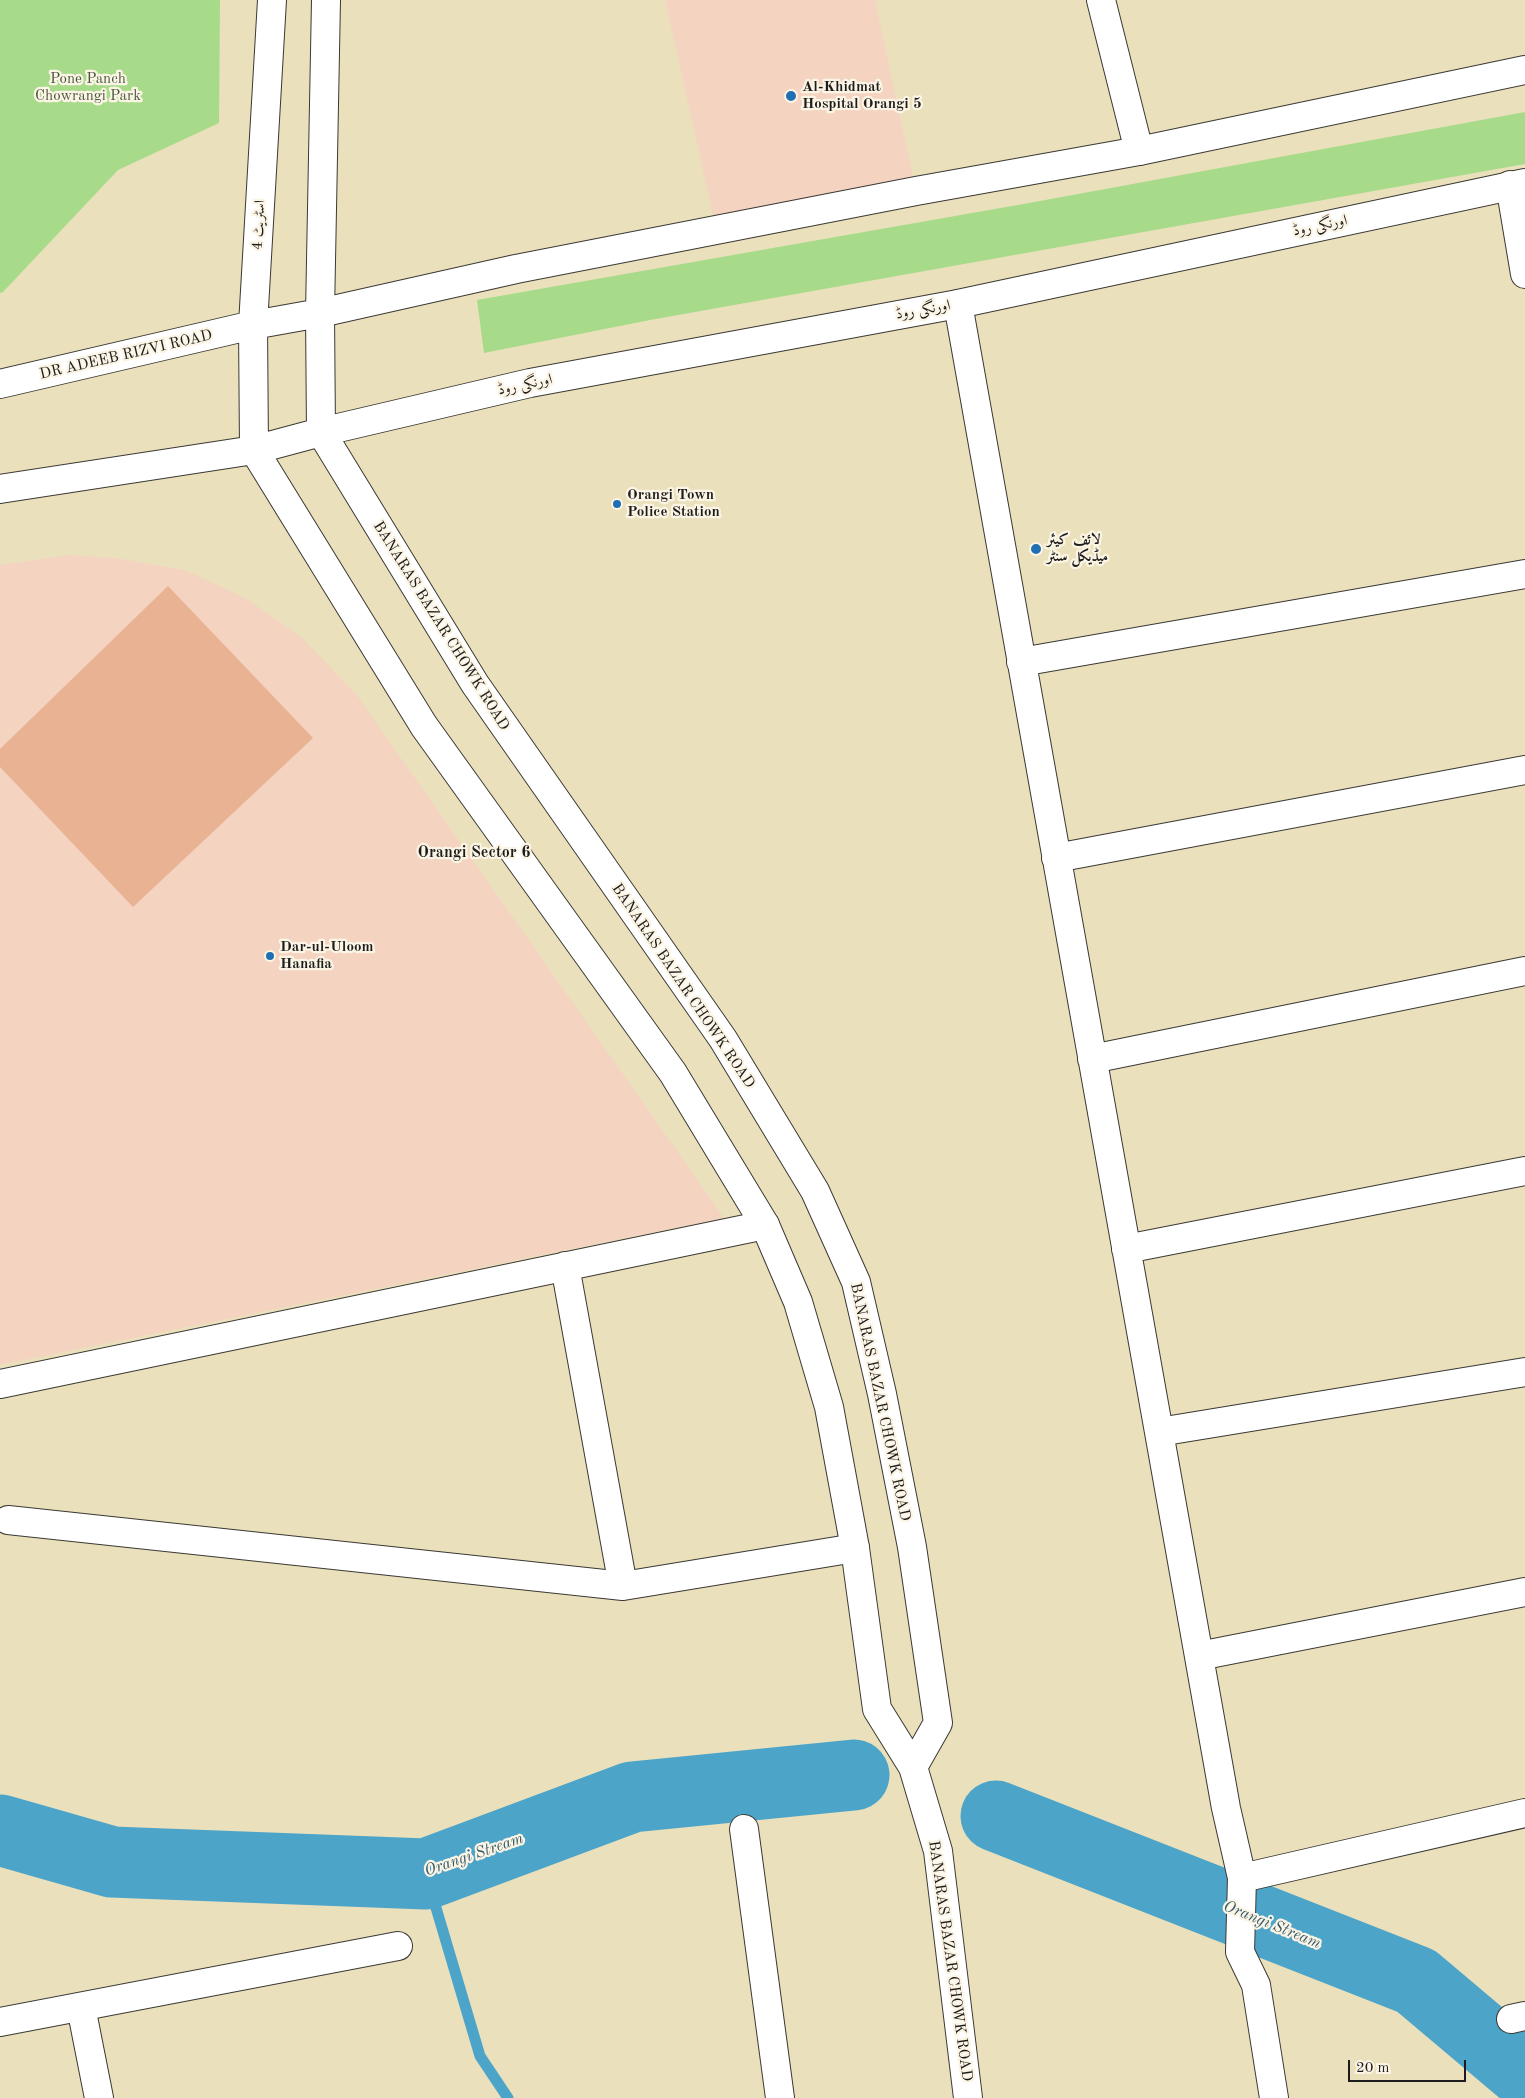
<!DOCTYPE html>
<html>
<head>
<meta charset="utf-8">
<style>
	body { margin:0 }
	#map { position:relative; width:1525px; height:2098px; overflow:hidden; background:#eae0bc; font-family:"Old Standard TT",serif }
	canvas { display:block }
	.scale { position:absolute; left:1348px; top:2060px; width:118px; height:22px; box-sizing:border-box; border:2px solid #1c1c1c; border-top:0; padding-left:6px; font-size:15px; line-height:18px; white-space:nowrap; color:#1c1c1c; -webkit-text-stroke:4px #fcf5e5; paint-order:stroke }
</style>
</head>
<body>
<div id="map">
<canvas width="1525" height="2098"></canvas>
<div class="scale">20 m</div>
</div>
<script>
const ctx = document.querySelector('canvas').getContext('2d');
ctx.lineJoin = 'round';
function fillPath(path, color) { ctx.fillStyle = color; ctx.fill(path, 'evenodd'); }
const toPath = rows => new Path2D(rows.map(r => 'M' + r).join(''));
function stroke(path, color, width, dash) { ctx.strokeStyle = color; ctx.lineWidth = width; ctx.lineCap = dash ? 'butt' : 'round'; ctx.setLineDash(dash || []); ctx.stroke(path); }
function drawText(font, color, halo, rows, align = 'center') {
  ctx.font = font + ' "Old Standard TT",Amiri,serif'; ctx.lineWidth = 4.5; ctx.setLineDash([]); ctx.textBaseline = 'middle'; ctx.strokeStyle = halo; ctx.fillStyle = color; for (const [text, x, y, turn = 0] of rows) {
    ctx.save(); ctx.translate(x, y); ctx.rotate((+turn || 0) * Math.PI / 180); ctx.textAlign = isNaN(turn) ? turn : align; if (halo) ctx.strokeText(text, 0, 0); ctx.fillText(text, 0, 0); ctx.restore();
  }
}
fillPath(toPath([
	[665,0,875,0,916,191,716,229],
	[70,555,122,559,185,570,247,599,301,637,356,694,724,1218,0,1365,0,565]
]), '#f4d3c1');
fillPath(toPath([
	[0,0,220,0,219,123,118,170,3,292,0,293],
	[1525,112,1525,164,650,320,484,353,477,300,1029,203]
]), '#a7db8a');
stroke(toPath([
	[426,1874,480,2056,508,2098]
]), '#4ca4c9', 11);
stroke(toPath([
	[996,1816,1416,1981,1525,2073],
	[0,1830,112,1862,426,1874,632,1797,854,1775]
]), '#4ca4c9', 71);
fillPath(toPath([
	[168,586,313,738,133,907,0,767,0,749]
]), '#e9b393');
const minor = toPath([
	[1101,0,1139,151],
	[1510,185,1525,274],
	[958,304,1226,1808,1242,1878,1240,1952,1256,1985,1274,2098],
	[1021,662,1525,574],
	[1056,858,1525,770],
	[1092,1059,1525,971],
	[1126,1249,1525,1171],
	[565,1266,623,1586],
	[0,1384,765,1225],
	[1159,1432,1525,1372],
	[8,1520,623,1586,855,1548],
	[1199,1656,1525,1592],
	[744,1829,780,2098],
	[1242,1878,1525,1813],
	[81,2007,99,2098],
	[1511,2019,1525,2016],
	[0,2022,398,1946]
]);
const major = toPath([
	[0,384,253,325,320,313,516,269,916,191,1139,151,1525,70],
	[321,432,475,684,723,1039,815,1191,856,1282,882,1394,912,1547,938,1723,913,1767],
	[321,432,320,313,326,0],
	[254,450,424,726,673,1073,765,1225,798,1302,829,1407,855,1548,877,1709,913,1767,938,1851,968,2098],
	[254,450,253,325,272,0],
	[0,489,254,450,321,432,530,383,958,304,1525,183]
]);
stroke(minor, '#3b3934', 30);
stroke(major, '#3b3934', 30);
stroke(minor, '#fff', 28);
stroke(major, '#fff', 28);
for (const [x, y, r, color] of [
	[791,96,6,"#1f6fb2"],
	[617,504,5,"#1f6fb2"],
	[1036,549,6,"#1f6fb2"],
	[270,956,5,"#1f6fb2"]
]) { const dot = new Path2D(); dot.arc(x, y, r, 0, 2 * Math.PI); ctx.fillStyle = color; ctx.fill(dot); stroke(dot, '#fcf5e5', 2); }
drawText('15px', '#46553d', '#fcf5e5', [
	["Pone Panch",88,79],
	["Chowrangi Park",88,96]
]);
drawText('bold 15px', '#1c1c1c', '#fcf5e5', [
	["Al-Khidmat",802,87],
	["Hospital Orangi 5",802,104],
	["Orangi Town",627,495],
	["Police Station",627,512],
	["لائف کیئر",1047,540],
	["میڈیکل سنٹر",1047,557],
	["Dar-ul-Uloom",280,947],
	["Hanafia",280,964]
], 'left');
drawText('15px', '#1c1c1c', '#fcf5e5', [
	["اسٹریٹ 4",259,225,-87],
	["اورنگی روڈ",1320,226,-12],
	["اورنگی روڈ",923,310,-10],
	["DR ADEEB RIZVI ROAD",126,355,-13],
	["اورنگی روڈ",525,385,-12],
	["BANARAS BAZAR CHOWK ROAD",441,626,58],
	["BANARAS BAZAR CHOWK ROAD",683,986,56],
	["BANARAS BAZAR CHOWK ROAD",880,1402,78],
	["BANARAS BAZAR CHOWK ROAD",950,1961,82]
]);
drawText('bold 16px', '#1c1c1c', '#fcf5e5', [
	["Orangi Sector 6",474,853]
]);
drawText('italic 16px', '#32596a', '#fcf5e5', [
	["Orangi Stream",474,1855,-19],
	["Orangi Stream",1272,1925,22]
]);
</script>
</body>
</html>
